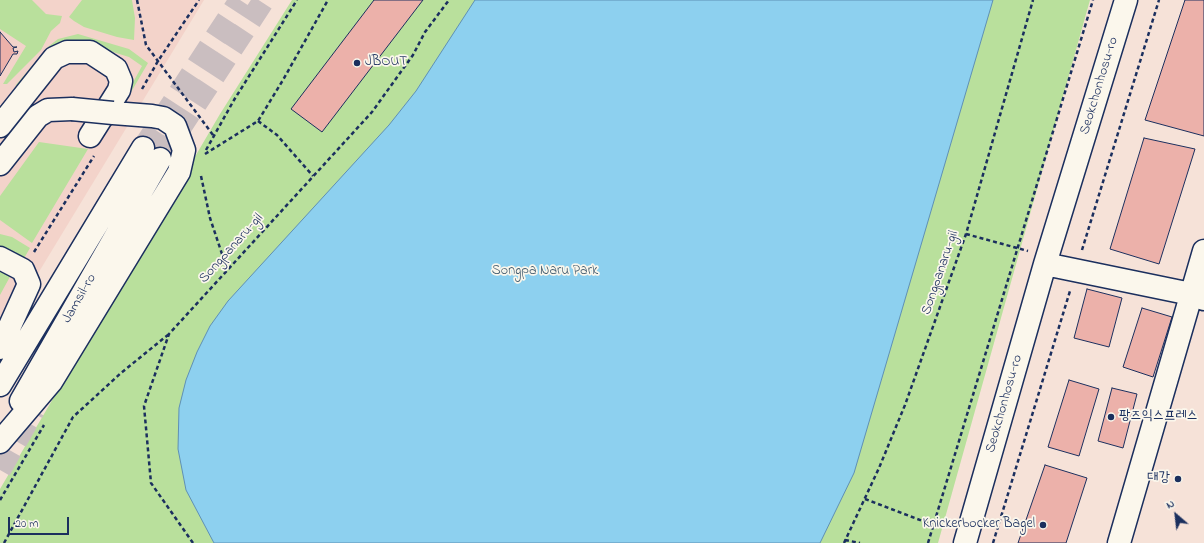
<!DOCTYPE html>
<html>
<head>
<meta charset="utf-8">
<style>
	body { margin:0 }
	#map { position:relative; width:1204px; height:543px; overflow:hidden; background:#f6e2d8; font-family:"Indie Flower",sans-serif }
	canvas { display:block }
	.north { position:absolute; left:1156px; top:495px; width:40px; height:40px; -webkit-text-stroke:3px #fbf7ec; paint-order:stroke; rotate:332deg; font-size:11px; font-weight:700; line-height:16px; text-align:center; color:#1b2f5e }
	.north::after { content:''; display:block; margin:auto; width:14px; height:18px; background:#1b2f5e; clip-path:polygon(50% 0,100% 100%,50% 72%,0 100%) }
	.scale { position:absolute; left:8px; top:517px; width:61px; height:18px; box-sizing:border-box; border:2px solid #1b2f5e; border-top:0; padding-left:5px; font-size:12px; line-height:14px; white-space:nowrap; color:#1b2f5e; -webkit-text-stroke:3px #fbf7ec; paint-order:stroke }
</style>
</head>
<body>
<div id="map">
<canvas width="1204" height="543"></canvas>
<div class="north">N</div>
<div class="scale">20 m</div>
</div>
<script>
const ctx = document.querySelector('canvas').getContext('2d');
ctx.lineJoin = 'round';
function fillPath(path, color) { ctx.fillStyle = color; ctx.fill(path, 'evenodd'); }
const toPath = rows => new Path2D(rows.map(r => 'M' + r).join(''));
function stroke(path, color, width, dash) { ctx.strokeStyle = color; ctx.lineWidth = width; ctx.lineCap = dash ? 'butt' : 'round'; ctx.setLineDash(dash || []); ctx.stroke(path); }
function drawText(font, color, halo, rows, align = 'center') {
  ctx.font = font + ' "Indie Flower","Poor Story",sans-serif'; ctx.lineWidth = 3.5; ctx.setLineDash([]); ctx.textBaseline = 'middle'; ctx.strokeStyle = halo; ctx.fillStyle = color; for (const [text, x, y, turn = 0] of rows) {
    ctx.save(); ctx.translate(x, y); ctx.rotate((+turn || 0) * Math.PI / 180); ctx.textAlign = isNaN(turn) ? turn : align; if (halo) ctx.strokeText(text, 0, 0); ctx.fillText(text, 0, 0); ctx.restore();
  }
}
fillPath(toPath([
	[0,0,204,0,0,336]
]), '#f3d3ca');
fillPath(toPath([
	[0,0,32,0,46,14,62,16,60,23,51,31,41,50,7,84,3,84,26,46,0,29],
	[82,0,132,0,135,18,134,40,117,37,84,27,74,21,69,17],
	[292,0,1090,0,938,543,0,543,0,489,220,114],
	[78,34,129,49,148,63,127,99,125,97,142,66,129,57,100,48,15,86,49,46,58,39],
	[39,142,88,149,32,243,0,220,0,196],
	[0,234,12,237,30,248,23,260,0,248],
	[0,264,12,273,0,295]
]), '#b9e09c');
const water = toPath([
	[475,0,993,0,854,473,820,543,214,543,186,490,178,449,179,408,186,380,197,352,210,326,228,301,389,125,416,91,475,0]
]);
fillPath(water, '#8dd0ef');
stroke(water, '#5f90b5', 1);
const building = toPath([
	[374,0,423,0,322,132,291,109,374,0],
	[1185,0,1204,0,1204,136,1145,120,1185,0],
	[0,32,13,47,17,47,13,48,14,52,18,51,17,54,13,54,0,76,0,32],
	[1144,138,1195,149,1159,264,1110,249,1144,138],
	[1087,289,1122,298,1109,347,1074,338,1087,289],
	[1142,308,1172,317,1153,377,1123,367,1142,308],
	[1069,380,1099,389,1079,456,1048,447,1069,380],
	[1112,388,1137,394,1123,448,1098,441,1112,388],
	[1045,465,1087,478,1066,543,1018,543,1045,465]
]);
fillPath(building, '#ecb1aa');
stroke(building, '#1b2f5e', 1);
stroke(toPath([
	[143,148,240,0],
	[160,159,264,0],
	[0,470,34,410]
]), '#cabec0', 22, [22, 11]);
const minor = toPath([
	[0,126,54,58,67,52,90,52,116,69,121,81,119,90,90,136],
	[0,164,38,116,48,110,72,109],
	[0,258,23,270,29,284,0,348],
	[1045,264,1191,294,1204,299],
	[0,385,143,148],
	[21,401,160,159],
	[0,442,51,382,179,172,184,150,175,126,163,118,152,116,113,113],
	[965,543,1045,264,1126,0],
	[1119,543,1204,251]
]);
stroke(minor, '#1b2f5e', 25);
stroke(toPath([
	[137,0,146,45,213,135],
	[142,89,158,61,199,0],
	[258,121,277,135,313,176],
	[206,150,234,100,297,0],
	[205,154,258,121,283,80,328,0],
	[201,176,210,218,227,269],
	[966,234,1028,251],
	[1082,250,1159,0],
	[34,252,94,156],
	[865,499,933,525],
	[0,500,44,425],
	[845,540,860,543],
	[4,543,73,417,121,373,169,334],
	[193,543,151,483,144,406,169,334,372,112,413,55,425,32,449,0],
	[844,543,879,468,905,405,966,234,1033,0],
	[928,543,1093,0],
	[993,543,1070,291]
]), '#1b2f5e', 2.5, [4, 3]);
stroke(minor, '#fbf7ec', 22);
const minorBridge = toPath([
	[72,109,113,113]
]);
stroke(minorBridge, '#1b2f5e', 25, []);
stroke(minorBridge, '#fbf7ec', 22);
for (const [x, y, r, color] of [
	[357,63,4,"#1b2f5e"],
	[1111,417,4,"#1b2f5e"],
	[1178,479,4,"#1b2f5e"],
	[1043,525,4,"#1b2f5e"]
]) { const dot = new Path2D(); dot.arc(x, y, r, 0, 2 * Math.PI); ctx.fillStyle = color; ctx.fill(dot); stroke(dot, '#fbf7ec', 1.5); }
drawText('14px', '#1b2f5e', '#fbf7ec', [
	["JBOUT",365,63],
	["팡즈익스프레스",1119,417],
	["대강",1170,479,"right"],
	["Knickerbocker Bagel",1035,525,"right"]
], 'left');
drawText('14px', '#1b2f5e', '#fbf7ec', [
	["Seokchonhosu-ro",1100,86,-73],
	["Songpanaru-gil",232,249,-48],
	["Songpanaru-gil",941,273,-71],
	["Jamsil-ro",80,299,-60],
	["Seokchonhosu-ro",1005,404,-74]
]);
drawText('14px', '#425b6e', '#fbf7ec', [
	["Songpa Naru Park",545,272]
]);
</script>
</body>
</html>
